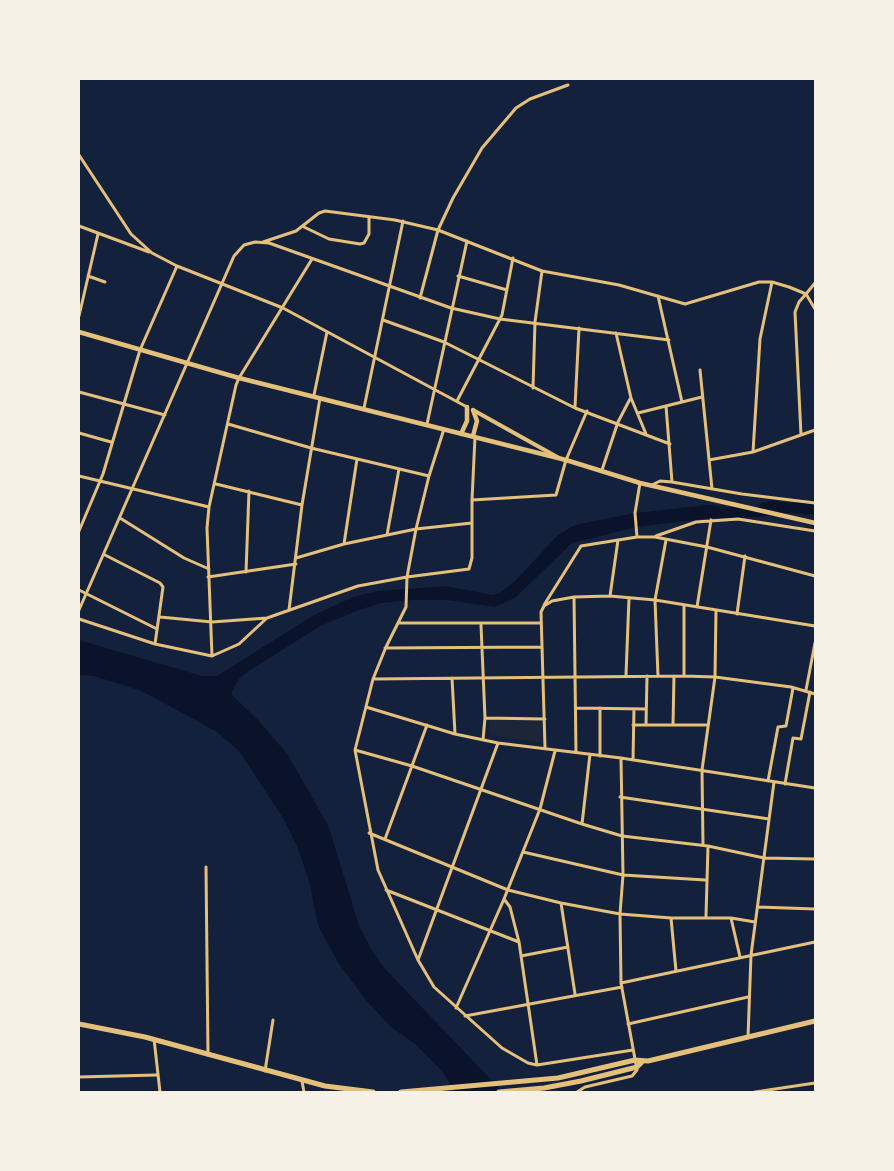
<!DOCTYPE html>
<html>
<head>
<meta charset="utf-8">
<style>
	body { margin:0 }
	#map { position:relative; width:894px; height:1171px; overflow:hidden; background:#14213d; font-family:"Golos Text",sans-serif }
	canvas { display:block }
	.frame { position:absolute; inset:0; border:80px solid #f6f1e7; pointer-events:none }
</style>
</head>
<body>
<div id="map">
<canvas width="894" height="1171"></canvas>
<div class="frame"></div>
</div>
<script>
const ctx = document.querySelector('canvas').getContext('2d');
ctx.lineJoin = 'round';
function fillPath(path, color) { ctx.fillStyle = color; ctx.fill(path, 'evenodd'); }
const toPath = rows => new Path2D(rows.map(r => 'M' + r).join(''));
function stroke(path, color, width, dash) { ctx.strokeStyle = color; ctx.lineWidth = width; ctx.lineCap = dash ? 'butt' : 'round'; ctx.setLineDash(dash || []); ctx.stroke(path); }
fillPath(toPath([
	[490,720,542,720,542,743,490,735]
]), '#1d2539');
fillPath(toPath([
	[772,500,815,508,815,515,781,512,757,505],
	[708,505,726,507,762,517,709,518,637,527,572,543,516,597,495,607,447,600,413,600,381,603,359,610,320,626,249,671,239,679,232,691,232,695,258,720,288,755,329,827,359,926,372,951,387,971,503,1092,455,1092,442,1071,415,1044,391,1027,364,998,337,961,318,925,309,881,297,846,283,818,239,751,217,732,142,691,94,676,79,675,79,640,202,676,217,676,314,615,353,597,378,591,445,586,493,595,500,593,516,580,558,535,575,525,635,513]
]), '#0b132b');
stroke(toPath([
	[732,512,757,512,808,506,815,508]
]), '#0b132b', 10);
stroke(toPath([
	[79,155,131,234,152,253,177,266,283,308,467,407],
	[79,226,149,252],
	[304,227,329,239,360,244,364,243,369,234,369,218],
	[263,242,296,231,319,213,325,211,395,220,438,230,542,271,619,285,685,304,759,282,772,282,789,287,806,294,815,283],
	[88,276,105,282],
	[458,276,507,290],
	[658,296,682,402],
	[420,298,438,230,453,198,482,148,516,108,530,99,568,85],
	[79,316,98,234],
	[383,320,444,342,575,408,670,444],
	[616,333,631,398,646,434],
	[700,370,712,489],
	[533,388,535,322,542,271],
	[79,392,165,415],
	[314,395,327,332],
	[457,401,502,315,513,258],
	[666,406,672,482],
	[575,407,579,328],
	[364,408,403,221],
	[638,413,702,397],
	[228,424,311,448,429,476],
	[427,424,467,241],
	[444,429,429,476,416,529,407,577,406,607,386,647,373,679,355,750,378,870,418,960,434,987,502,1048,528,1063,537,1065,633,1050],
	[79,433,111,442],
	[801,435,795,312,799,302,806,294,815,309],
	[753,452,760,339,772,282],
	[709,460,753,452,815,430],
	[602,470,618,422,630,399],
	[79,476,209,507],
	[216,484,302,505],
	[652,485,660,481,672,482,742,494,815,503],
	[472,500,556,495,566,460,587,411],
	[120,518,184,558,209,569],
	[79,531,103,474,140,350,177,266],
	[387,535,399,469],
	[656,536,696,522,738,519,815,531],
	[637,537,635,513,640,483],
	[344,544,357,459],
	[105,555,160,583,163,587,155,644],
	[296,558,344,544,416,529,472,523],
	[246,572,249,491],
	[208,577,296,564],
	[79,590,157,629],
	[610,596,618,540],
	[574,597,576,752],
	[544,605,581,546,637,537,655,537,707,547,815,576],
	[684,606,684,676],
	[697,607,711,520],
	[79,610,234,256,244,245,255,242,269,243,451,308,500,319,669,340],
	[289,610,302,505,320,398],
	[737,614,745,556],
	[160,617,212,622,267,618,358,586,407,577,469,569,472,558,472,500,475,437],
	[79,619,155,644,212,656,239,644,267,618],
	[398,623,541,623],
	[481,625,485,718,483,740],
	[385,648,541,647],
	[212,656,207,528,209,507,236,385,239,378,312,259],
	[626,675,629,598],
	[658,676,655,600,666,540],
	[452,678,455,734],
	[373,679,684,676,715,677,791,687,815,694],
	[806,690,815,643],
	[366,707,455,734,498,743,621,758,815,788],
	[576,708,646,709],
	[485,718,545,719],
	[633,725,708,725],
	[646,725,647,676],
	[673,725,674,676],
	[545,748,541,612,544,606,552,601,574,597,610,596,655,600,815,626],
	[355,750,412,766,582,824,622,836,708,846,764,858,815,859],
	[600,756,600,708],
	[633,760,634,709],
	[768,781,778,727,786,726,793,688],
	[785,784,793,738,801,739,810,692],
	[620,797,769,819],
	[582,824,590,754],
	[369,833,508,890,561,903,620,914,671,918,731,918,755,922],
	[385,839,427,725],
	[703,845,702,770,715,677,716,611],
	[523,852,623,875,705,880],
	[206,867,208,1055],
	[386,890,519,942],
	[504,899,510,907,519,942,537,1065],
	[561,903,575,994],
	[758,907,815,909],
	[706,916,708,846],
	[671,918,676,971],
	[731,918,740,957],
	[521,956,568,947],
	[418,960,498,743],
	[621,983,815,942],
	[456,1008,504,899,540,809,555,751],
	[465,1016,622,987],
	[628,1024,748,997],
	[748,1037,751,955,774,782],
	[154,1039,160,1092],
	[265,1071,273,1020],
	[79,1077,156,1075],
	[302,1081,304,1092],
	[577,1092,585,1087,632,1076,637,1070,621,983,620,914,623,875,621,758],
	[755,1092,815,1083]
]), '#e5c07b', 3);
stroke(toPath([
	[473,410,559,458]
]), '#e5c07b', 4);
stroke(toPath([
	[79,332,239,378,566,460,640,483,815,523],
	[461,434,467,421,467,407],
	[473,436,477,421,473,410]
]), '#e5c07b', 4.5);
stroke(toPath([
	[79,1024,145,1037,325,1086,373,1092],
	[401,1092,558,1078,635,1060,648,1061,815,1021],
	[499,1092,544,1088,581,1081,637,1067,643,1061]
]), '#e5c07b', 5);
</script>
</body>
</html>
